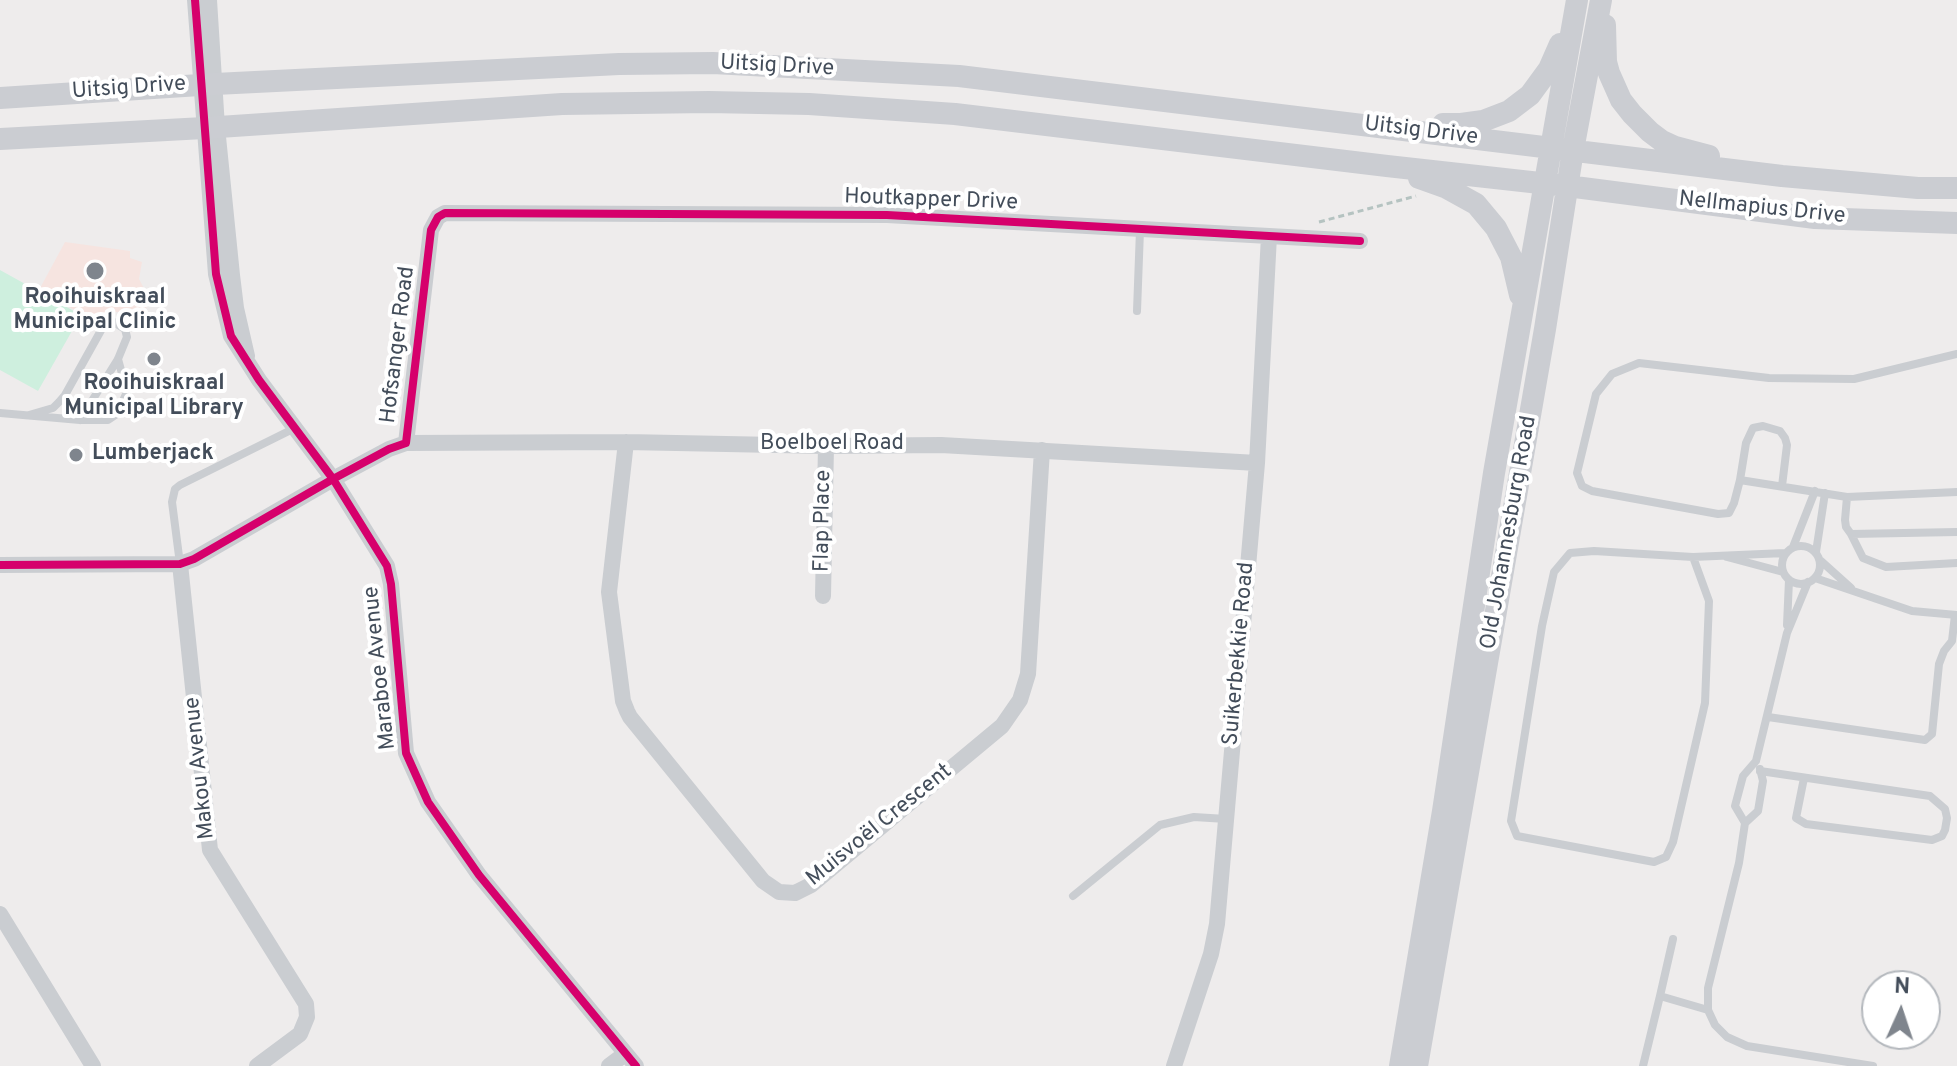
<!DOCTYPE html>
<html>
<head>
<meta charset="utf-8">
<style>
	body { margin:0 }
	#map { position:relative; width:1957px; height:1066px; overflow:hidden; background:#eeecec; font-family:Overpass,sans-serif }
	canvas { display:block }
	.north { position:absolute; left:1861px; top:970px; width:80px; height:80px; box-sizing:border-box; background:#fff; border:2px solid #b4b8bd; border-radius:50%; rotate:3deg; font-size:22px; font-weight:700; line-height:32px; text-align:center; color:#434d5a }
	.north::after { content:''; display:block; margin:auto; width:28px; height:36px; background:#7f858d; clip-path:polygon(50% 0,100% 100%,50% 72%,0 100%) }
</style>
</head>
<body>
<div id="map">
<canvas width="1957" height="1066"></canvas>
<div class="north">N</div>
</div>
<script>
const ctx = document.querySelector('canvas').getContext('2d');
ctx.lineJoin = 'round';
function fillPath(path, color) { ctx.fillStyle = color; ctx.fill(path, 'evenodd'); }
const toPath = rows => new Path2D(rows.map(r => 'M' + r).join(''));
function stroke(path, color, width, dash) { ctx.strokeStyle = color; ctx.lineWidth = width; ctx.lineCap = dash ? 'butt' : 'round'; ctx.setLineDash(dash || []); ctx.stroke(path); }
function drawText(font, color, halo, rows, align = 'center') {
  ctx.font = font + ' Overpass,sans-serif'; ctx.lineWidth = 8; ctx.setLineDash([]); ctx.textBaseline = 'middle'; ctx.strokeStyle = halo; ctx.fillStyle = color; for (const [text, x, y, turn = 0] of rows) {
    ctx.save(); ctx.translate(x, y); ctx.rotate((+turn || 0) * Math.PI / 180); ctx.textAlign = isNaN(turn) ? turn : align; if (halo) ctx.strokeText(text, 0, 0); ctx.fillText(text, 0, 0); ctx.restore();
  }
}
fillPath(toPath([
	[65,242,130,251,130,258,142,262,139,279,148,296,145,316,110,311,100,316,82,314,39,290]
]), '#f6e4e0');
fillPath(toPath([
	[0,270,81,315,38,391,0,370]
]), '#ceefde');
stroke(toPath([
	[1319,222,1416,196]
]), '#b5c3c1', 3, [6, 4]);
stroke(toPath([
	[1137,311,1140,230],
	[1957,354,1854,379,1769,378,1639,363,1612,374,1596,394,1577,473,1582,486,1592,491,1718,514,1729,513,1734,503,1740,480,1847,497,1957,492],
	[0,413,80,420,108,420,117,414,127,392,118,359],
	[29,415,53,408,59,402,65,395,104,325,112,321,125,329,127,337,118,359,80,420],
	[1740,480,1746,443,1753,428,1763,426,1780,431,1785,438,1787,445,1782,486],
	[1847,497,1845,520,1846,527,1851,534,1957,532],
	[1851,534,1863,558,1886,567,1957,563],
	'1782 565a19 19 0 1 1 38 0a19 19 0 1 1-38 0Z',
	[1793,547,1815,491],
	[1816,552,1825,493],
	[1693,557,1709,601,1705,703,1673,842,1666,857,1654,862,1517,836,1511,821,1542,626,1554,572,1570,553,1594,551,1693,557,1785,553],
	[1727,557,1783,572],
	[1821,561,1851,588],
	[180,564,172,502,175,489,180,485,295,428],
	[1815,578,1912,611,1957,615],
	[1808,582,1787,633,1756,761,1743,776,1735,806,1745,823,1739,863,1708,988,1708,1010,1715,1025,1727,1037,1747,1046,1873,1066],
	[1787,625,1789,580],
	[1768,717,1925,740,1932,734,1939,664,1944,651,1952,641,1955,615],
	[1760,771,1930,796,1945,809,1947,818,1945,830,1942,836,1932,840,1806,824,1796,818,1804,778],
	[1745,823,1758,811,1763,781,1760,769],
	[1073,896,1160,825,1194,817,1226,819],
	[1660,996,1673,939],
	[1643,1066,1660,996,1708,1010]
]), '#cacdd1', 8);
stroke(toPath([
	[195,0,216,274,231,336,259,380,333,479,387,566,391,584,406,753,428,802,479,875,636,1066],
	[209,0,217,127,232,275,236,308,247,356],
	[626,442,609,592,623,701,627,711,630,717,763,881,779,892,795,893,811,885,1002,726,1020,700,1028,674,1042,450],
	[406,443,626,442,826,446,941,445,1257,463],
	[180,564,210,850,306,1004,307,1017,300,1034,257,1066],
	[0,565,180,564,194,559,333,479,389,449,406,443,431,230,438,217,445,213,887,215,1360,241],
	[823,596,826,446],
	[0,914,93,1066],
	[609,1066,625,1054],
	[1174,1066,1211,954,1217,924,1257,463,1269,236]
]), '#cacdd1', 16);
stroke(toPath([
	[1605,25,1606,62,1609,73,1621,100,1632,114,1650,132,1662,141,1675,147,1709,156],
	[0,98,215,84,619,64,713,63,959,76,1782,176,1918,188,1957,188],
	[1443,124,1461,124,1483,121,1509,111,1530,95,1549,69,1560,44],
	[0,139,204,128,562,104,709,102,809,104,955,114,1387,166,1567,186,1815,218,1957,223],
	[1419,178,1447,188,1476,204,1496,228,1511,257,1520,295],
	[1400,1066,1443,811,1494,473,1577,0],
	[1417,1066,1545,329,1573,150,1601,0]
]), '#cbcdd2', 22);
stroke(toPath([
	[195,0,216,274,231,336,259,380,333,479,387,566,391,584,406,753,428,802,479,875,636,1066],
	[0,565,180,564,194,559,333,479,389,449,406,443,431,230,438,217,445,213,887,215,1360,241]
]), '#d6006c', 8);
for (const [x, y, r, color] of [
	[95,271,10,"#7f858d"],
	[154,359,8,"#7f858d"],
	[76,455,8,"#7f858d"]
]) { const dot = new Path2D(); dot.arc(x, y, r, 0, 2 * Math.PI); ctx.fillStyle = color; ctx.fill(dot); stroke(dot, '#fff', 3); }
drawText('22px', '#434d5a', '#fff', [
	["Uitsig Drive",777,67,3],
	["Uitsig Drive",129,89,-4],
	["Uitsig Drive",1421,132,7],
	["Houtkapper Drive",931,201,2],
	["Nellmapius Drive",1762,209,6],
	["Hofsanger Road",399,345,-83],
	["Boelboel Road",832,445],
	["Flap Place",824,521,-89],
	["Old Johannesburg Road",1510,533,-80],
	["Suikerbekkie Road",1240,654,-85],
	["Maraboe Avenue",381,668,-96],
	["Makou Avenue",201,768,-96],
	["Muisvoël Crescent",880,826,-39]
]);
drawText('bold 22px', '#434d5a', '#fff', [
	["Rooihuiskraal",95,299],
	["Municipal Clinic",95,324],
	["Rooihuiskraal",154,385],
	["Municipal Library",154,410],
	["Lumberjack",92,455,"left"]
]);
</script>
</body>
</html>
